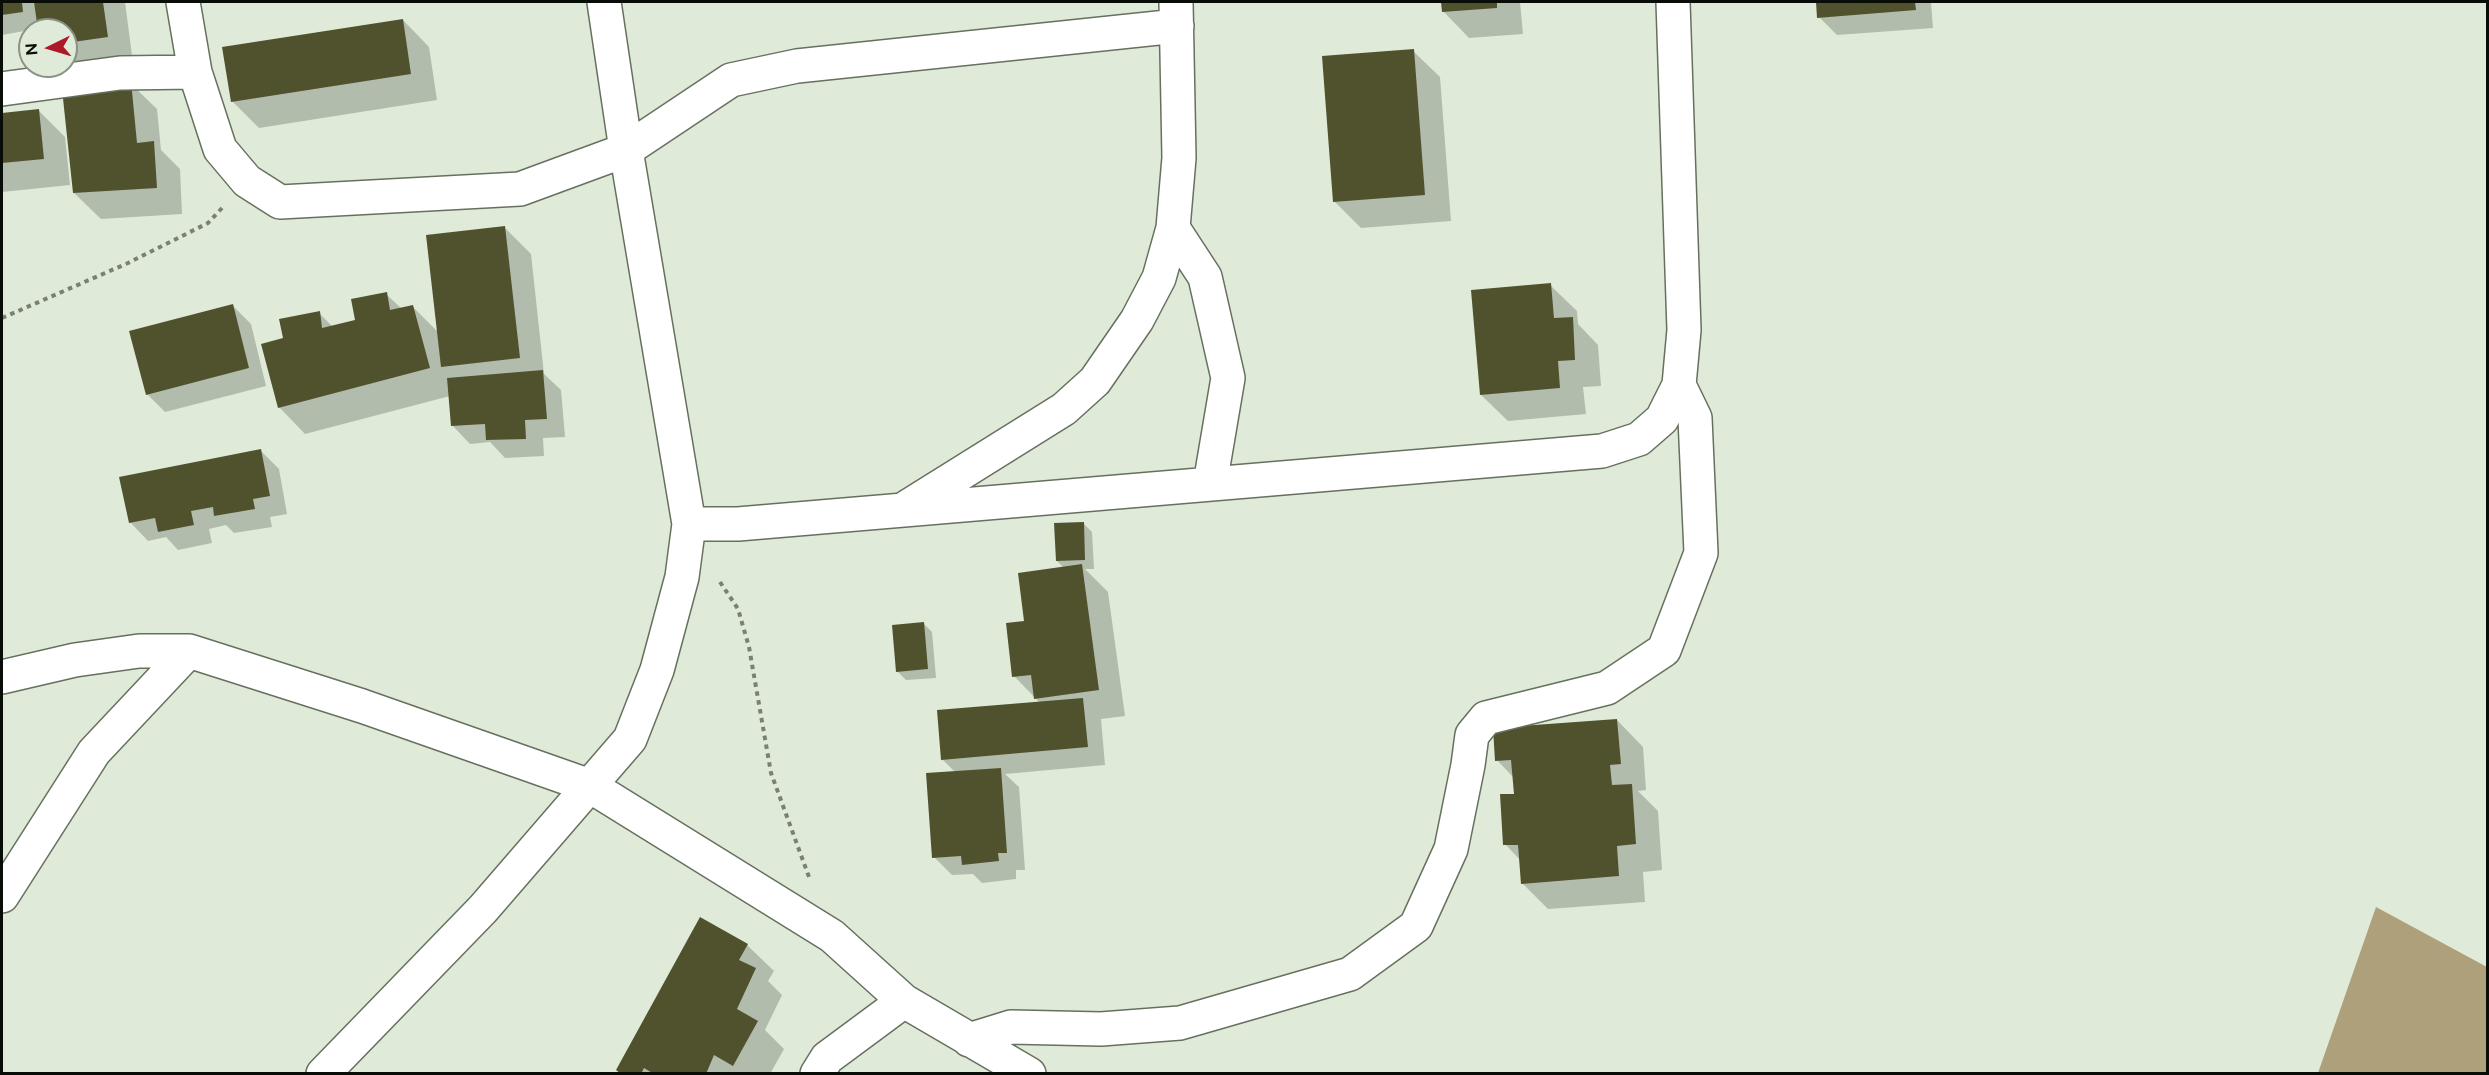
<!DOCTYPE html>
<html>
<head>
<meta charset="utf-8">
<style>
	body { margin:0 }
	#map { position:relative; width:2489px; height:1075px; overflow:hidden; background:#dfebd8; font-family:Figtree,sans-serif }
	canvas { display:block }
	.frame { position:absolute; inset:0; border:3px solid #090d07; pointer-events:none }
	.north { position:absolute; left:18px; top:18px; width:60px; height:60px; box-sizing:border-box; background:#dfebd8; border:2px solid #899284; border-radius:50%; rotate:265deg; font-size:16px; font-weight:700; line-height:24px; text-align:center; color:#090d07 }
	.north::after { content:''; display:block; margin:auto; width:21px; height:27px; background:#ad192b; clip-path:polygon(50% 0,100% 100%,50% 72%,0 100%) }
</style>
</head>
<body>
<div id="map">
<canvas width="2489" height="1075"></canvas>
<div class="frame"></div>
<div class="north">N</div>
</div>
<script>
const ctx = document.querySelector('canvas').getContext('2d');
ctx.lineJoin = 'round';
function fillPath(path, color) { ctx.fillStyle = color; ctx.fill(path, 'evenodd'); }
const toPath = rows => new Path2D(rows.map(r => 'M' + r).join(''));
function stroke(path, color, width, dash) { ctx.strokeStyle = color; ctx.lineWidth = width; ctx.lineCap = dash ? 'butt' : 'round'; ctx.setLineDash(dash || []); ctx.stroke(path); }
fillPath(toPath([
	[2376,907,2487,967,2487,1073,2318,1073]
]), '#afa07c');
fillPath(toPath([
	[2,2,125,2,133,63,66,66,66,30,30,30,2,35],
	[1442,2,1520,2,1523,34,1469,38,1443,11],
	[1818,2,1931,2,1933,28,1837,35,1819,17],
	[403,20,429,47,437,100,259,128,232,101],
	[1413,51,1440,77,1451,221,1361,228,1335,202],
	[130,83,157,109,161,150,180,169,182,214,101,219,74,193],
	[39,111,65,137,70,185,2,192,2,115],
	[504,227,531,254,544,374,561,390,565,437,543,438,544,456,505,458,490,442,470,444,452,425,450,396,305,434,279,407,319,313,333,327,357,321,386,294,402,309,413,307,438,332],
	[1550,285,1577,311,1578,324,1598,345,1601,386,1583,387,1586,414,1508,421,1481,395],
	[233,306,251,324,266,386,165,412,147,394],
	[261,451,279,469,287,514,270,517,272,527,234,533,226,525,209,529,212,543,178,550,166,537,148,541,130,522],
	[1083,523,1092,532,1094,569,1085,569,1108,592,1125,716,1101,719,1105,765,1005,774,1019,787,1025,870,1016,870,1016,879,982,883,973,874,952,875,934,857,955,772,942,759,1040,703,1014,676,1026,622,1064,568,1057,561],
	[923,623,932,632,936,678,906,680,897,671],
	[1617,720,1643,747,1646,790,1638,791,1658,811,1662,870,1643,872,1645,902,1548,909,1522,883,1520,860,1505,844,1516,795,1514,778,1497,760],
	[747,945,774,971,768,981,782,995,765,1030,784,1049,770,1074,621,1074]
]), '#0003');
fillPath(toPath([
	[2,2,22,2,23,12,2,15],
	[34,2,103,2,108,37,66,43,66,30,38,30],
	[1441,2,1497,2,1497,8,1442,12],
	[1816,2,1915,2,1916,10,1817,18],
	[403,19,411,74,231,102,222,47],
	[1414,49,1425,195,1333,202,1322,56],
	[131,81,137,143,154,141,157,188,73,193,62,89],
	[39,109,44,159,2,163,2,113],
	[505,226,520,358,441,367,426,235],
	[1551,283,1554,318,1573,317,1575,360,1558,361,1560,388,1480,395,1471,290],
	[387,292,390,310,413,305,430,368,278,408,261,344,283,338,279,319,320,311,322,328,355,320,351,299],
	[233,304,249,368,146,395,129,331],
	[543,370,547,419,525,420,526,439,486,440,485,424,451,426,447,378],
	[261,449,270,496,253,499,255,509,214,516,213,507,191,511,194,525,158,532,155,518,129,523,119,477],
	[1084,522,1085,560,1056,561,1054,523],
	[1082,564,1099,690,1034,699,1031,675,1012,677,1006,623,1024,621,1018,573],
	[924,622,928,669,896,672,892,625],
	[1083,698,1088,747,941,760,937,710],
	[1617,719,1621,764,1610,765,1612,785,1632,784,1636,844,1617,846,1619,876,1521,884,1518,845,1503,845,1500,794,1514,794,1511,760,1495,761,1493,728],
	[1001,768,1007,853,998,853,999,861,962,865,961,856,932,858,926,773],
	[700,917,748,944,739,960,756,968,737,1009,758,1021,733,1066,714,1055,706,1074,654,1074,644,1068,641,1074,621,1074,616,1070]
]), '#50522e');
const minor = toPath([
	[183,2,195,72,220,149,247,181,280,202,520,189,626,150,731,80,797,66,1177,26],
	[2,89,120,73,195,72],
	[1173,228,1205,277,1228,378,1210,484],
	[907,507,1064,409,1095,381,1137,320,1159,278,1173,228,1179,158,1176,2],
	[689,524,738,524,1602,451,1639,439,1662,419,1679,385,1684,330,1673,2],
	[2,677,75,660,139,651,189,651,362,706,590,786,832,936,904,1001,1029,1074],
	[2,896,94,752,189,651],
	[969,1040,1011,1027,1101,1029,1180,1023,1350,974,1416,926,1451,849,1468,765,1472,735,1486,718,1607,688,1664,650,1701,553,1695,418,1679,385],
	[323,1074,483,909,630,739,657,670,682,577,689,524,626,150,604,2],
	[817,1074,827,1058,904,1001]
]);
stroke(minor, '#66705f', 36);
stroke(toPath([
	[2,318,128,263,208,223,222,208],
	[720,582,738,609,749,647,771,773,809,877]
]), '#788174', 4, [4.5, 4.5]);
stroke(minor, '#fff', 33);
</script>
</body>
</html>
